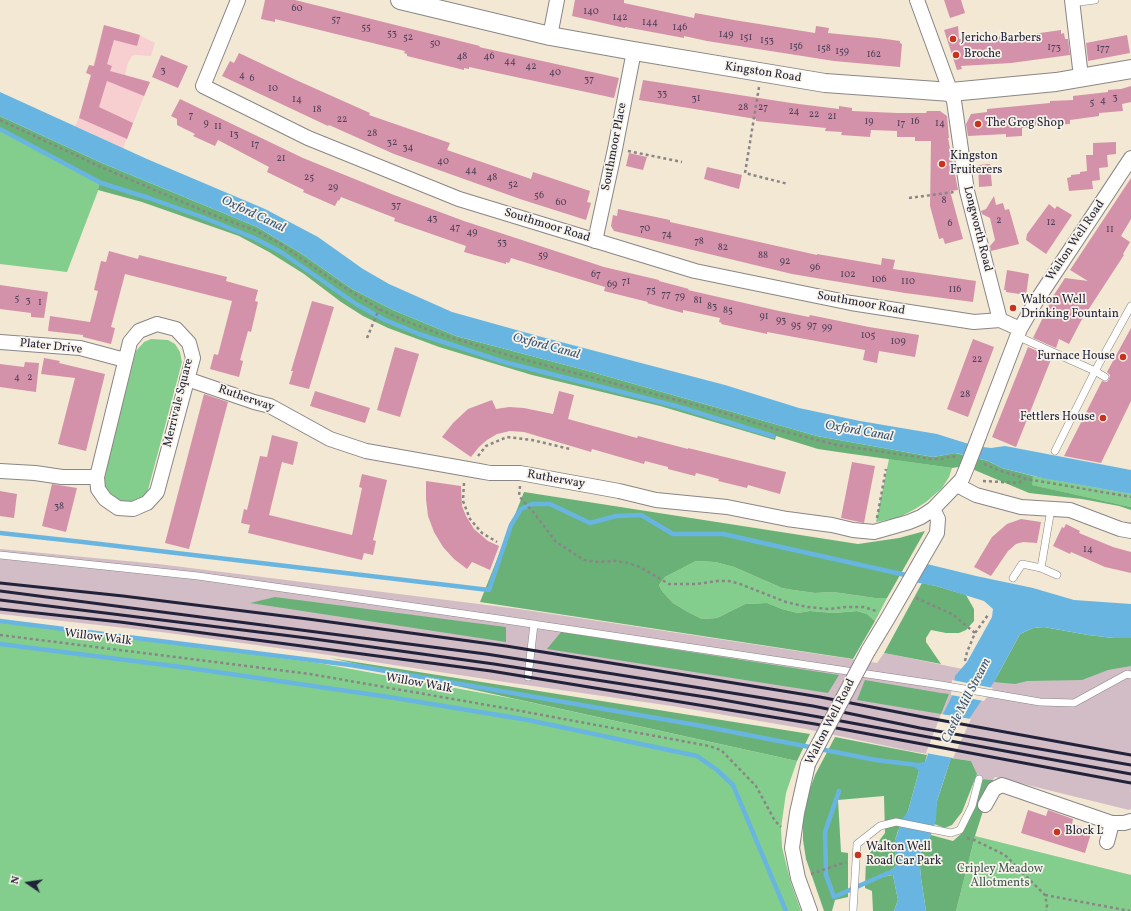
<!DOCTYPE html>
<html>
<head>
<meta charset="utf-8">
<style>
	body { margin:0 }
	#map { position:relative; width:1131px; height:911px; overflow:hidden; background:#f3e8d3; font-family:Vollkorn,serif }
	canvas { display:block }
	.north { position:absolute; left:8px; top:863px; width:40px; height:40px; -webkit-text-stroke:3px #f7f3e8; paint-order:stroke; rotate:283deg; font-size:11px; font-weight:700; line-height:16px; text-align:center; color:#22223b }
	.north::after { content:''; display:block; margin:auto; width:14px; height:18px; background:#22223b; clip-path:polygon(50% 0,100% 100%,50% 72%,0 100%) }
</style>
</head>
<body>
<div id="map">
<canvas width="1131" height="911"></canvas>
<div class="north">N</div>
</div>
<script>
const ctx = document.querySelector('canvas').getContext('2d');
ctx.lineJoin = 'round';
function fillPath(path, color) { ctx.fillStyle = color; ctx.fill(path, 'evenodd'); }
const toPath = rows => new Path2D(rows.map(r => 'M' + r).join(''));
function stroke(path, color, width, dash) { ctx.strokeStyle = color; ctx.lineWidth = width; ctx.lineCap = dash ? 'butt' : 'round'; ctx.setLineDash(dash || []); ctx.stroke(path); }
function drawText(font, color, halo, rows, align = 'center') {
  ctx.font = font + ' Vollkorn,serif'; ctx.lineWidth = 3.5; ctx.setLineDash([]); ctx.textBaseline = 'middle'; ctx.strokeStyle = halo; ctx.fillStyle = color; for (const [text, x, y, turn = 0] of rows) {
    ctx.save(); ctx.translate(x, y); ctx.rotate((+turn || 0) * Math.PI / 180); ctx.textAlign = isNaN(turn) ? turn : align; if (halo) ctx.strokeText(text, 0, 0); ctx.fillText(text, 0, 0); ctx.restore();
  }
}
fillPath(toPath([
	[104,25,137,34,155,43,151,56,136,55,132,56,128,63,125,75,150,82,123,148,75,126,79,118]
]), '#f7cfd1');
fillPath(toPath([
	[0,549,158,564,519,609,877,663,884,653,997,676,1114,638,1131,638,1131,809,1129,810,995,777,993,780,979,779,971,761,910,751,806,729,672,706,505,682,322,654,161,632,0,614]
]), '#d2bdc6');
fillPath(toPath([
	[0,129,101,183,67,272,0,264],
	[151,339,168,340,175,344,180,352,182,362,148,490,143,498,137,504,112,501,104,486,103,480,136,351,144,342],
	[889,459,952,468,949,477,942,488,926,502,915,509,898,518,876,522],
	[1033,476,1131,494,1131,507,1031,485],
	[696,561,715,562,734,567,782,588,793,590,815,593,833,592,875,598,887,598,875,621,867,614,857,611,834,613,810,611,798,613,782,609,767,603,745,604,717,618,702,619,688,612,673,603,662,591,659,585,665,577],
	[0,621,318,663,515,699,797,761,786,793,781,828,782,847,791,883,801,911,0,911],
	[975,836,1131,875,1131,911,956,911]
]), '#83ce8c');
fillPath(toPath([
	[0,116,102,163,257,227,299,252,352,289,393,310,456,336,592,372,817,436,933,457,955,453,988,461,1002,468,1033,476,1032,485,1131,507,1131,510,1119,506,1082,499,1029,493,965,466,952,468,845,453,818,449,776,436,775,440,660,406,532,375,439,347,388,328,363,316,341,302,304,274,269,252,239,236,142,202,98,190,100,183,0,129],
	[524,492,858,544,899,538,925,531,887,598,875,598,833,592,815,593,793,590,782,588,734,567,715,562,696,561,665,577,659,585,662,591,673,603,688,612,702,619,717,618,745,604,767,603,782,609,798,613,810,611,834,613,857,611,867,614,875,621,853,659,480,602],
	[922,583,936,586,966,595,974,609,974,621,966,630,959,633,946,633,931,630,926,638,926,642,941,664,884,653],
	[275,597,506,627,506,642,250,603],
	[1044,627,1088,635,1114,638,1131,638,1131,666,1108,670,1082,680,1027,681,1015,684,994,682,1020,634,1033,628],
	[561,632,839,675,828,693,547,649],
	[330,658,810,734,797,761],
	[865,680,941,693,949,694,941,714,857,700],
	[835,737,927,755,925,762,919,771,908,811,898,831,895,840,895,867,882,877,893,875,898,900,894,911,873,911,872,891,865,888,866,858,885,833,884,796,838,800,841,852,848,853,848,897,835,900,832,911,824,911,806,859,803,840,803,821,809,792,815,775],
	[951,758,971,761,977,774,962,812,952,825,945,828,934,824,937,801],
	[982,779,993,780,975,836,956,911,926,911,921,878,919,855,931,835,953,841,962,833,969,817,981,787]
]), '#6ab178');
fillPath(toPath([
	[0,92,147,159,265,209,318,237,363,269,389,284,452,312,538,336,725,385,799,408,860,421,937,434,975,446,991,448,1005,446,1131,470,1131,494,1042,478,1002,468,988,461,956,453,933,457,817,436,592,372,456,336,393,310,352,289,299,252,257,227,102,163,0,116],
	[927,564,976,576,1033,588,1074,600,1131,604,1131,638,1114,638,1088,635,1044,627,1033,628,1020,634,994,682,969,719,953,753,945,776,937,801,936,820,931,835,919,855,921,878,926,911,894,911,898,900,893,875,881,877,895,867,895,840,903,818,908,811,919,771,911,764,925,762,943,714,953,694,955,676,967,662,992,617,993,609,984,601,936,586,914,582]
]), '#68b5e2');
fillPath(toPath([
	[952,680,993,688,984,701,951,695],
	[941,714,971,719,953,758,926,753]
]), '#f3e8d3');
stroke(toPath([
	[0,129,101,183,149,198,202,217,254,238,281,252,356,304,385,320,419,334,504,362,676,406,773,436],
	[0,533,83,542,489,590,511,525,521,509,532,504,550,504,590,523,616,516,641,515,673,534,723,534,910,576],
	[0,621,351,665,702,726,876,760,917,765],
	[0,644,189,668,389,697,528,720,697,756,717,770,733,785,786,911],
	[839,791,825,832,826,875,834,897,888,873]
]), '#68b5e2', 4.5);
fillPath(toPath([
	[265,0,295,0,480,46,479,47,619,78,614,98,469,67,469,69,464,68,464,70,407,56,407,54,404,53,405,51,275,19,275,22,261,19],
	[575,0,624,0,624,3,694,18,695,13,734,20,815,33,816,26,829,28,828,33,878,38,900,41,900,43,902,44,900,67,834,61,707,41,684,36,684,38,625,27,625,28,572,16],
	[944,0,961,0,965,13,950,18],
	[104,25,140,35,137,46,114,40,107,64,112,66,110,71,150,82,144,96,107,81,99,107,133,123,127,139,79,118,91,75,86,73,89,65,94,66],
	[958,26,959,39,1026,35,1061,30,1061,34,1064,33,1065,39,1068,39,1070,55,1011,63,961,66,962,69,957,70,944,30],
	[1127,35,1130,53,1088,61,1086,43],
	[239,53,296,80,370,113,369,115,450,143,447,150,531,179,533,172,590,191,587,202,591,203,586,220,520,199,394,154,329,125,328,126,222,76,230,61,234,63],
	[161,55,188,66,178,88,152,77],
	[643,80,791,103,839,109,839,106,852,108,852,111,897,113,926,113,927,111,940,111,947,116,949,138,948,138,958,190,950,191,963,239,945,244,943,238,939,239,930,206,931,141,915,141,915,137,897,137,897,131,871,130,870,137,841,135,842,132,825,131,826,128,756,121,756,119,639,100],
	[1131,86,1131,102,1122,104,1123,111,1099,113,1099,116,1070,120,1070,124,1032,126,1032,128,1022,128,1022,136,1006,137,1006,134,968,136,966,124,971,114,987,112,987,109,1050,103,1050,101,1073,100,1073,96,1108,92,1108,90,1121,89],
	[180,99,303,158,394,195,464,221,604,267,659,280,659,281,689,289,688,290,779,311,809,317,810,315,869,327,919,335,915,357,879,351,877,363,863,360,865,350,767,332,767,334,721,324,722,323,719,322,720,318,683,310,683,313,668,309,647,303,648,302,604,291,605,287,511,258,509,263,506,262,506,264,464,252,466,246,394,221,395,218,341,197,339,201,338,200,335,206,303,192,304,190,267,172,269,167,218,140,215,146,193,136,195,134,177,125,177,119,171,116],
	[1116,142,1116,154,1107,155,1108,167,1099,168,1100,180,1092,181,1093,189,1069,191,1067,178,1071,177,1071,175,1080,174,1080,172,1087,171,1086,155,1093,155,1093,143],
	[629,153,647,157,643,170,626,166],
	[990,164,992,186,979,187,978,165],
	[707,167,742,175,739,189,704,179],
	[1131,178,1131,219,1121,236,1130,242,1123,254,1124,255,1081,321,1069,344,1059,339,1056,348,1033,338,1049,305,1048,304,1065,278,1088,281,1070,270],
	[994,196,996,205,1003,203,1005,210,1009,209,1019,244,991,251,990,246,995,240,990,218,982,214,981,211,986,209],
	[1049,204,1055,209,1057,206,1072,215,1046,254,1026,240,1027,234],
	[618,209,670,220,670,222,817,255,817,254,881,265,882,258,895,260,893,269,976,281,973,302,905,293,792,274,614,231,611,226,613,215,617,216],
	[109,251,138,259,139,255,227,277,226,281,258,290,255,301,258,302,251,332,248,331,240,360,243,361,239,377,210,369,214,354,218,355,232,301,125,274,111,327,115,328,111,344,83,337,83,335,48,331,50,316,90,322,98,291,94,290,101,261,106,262],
	[1007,270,1029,274,1026,295,1006,292,1006,290,1004,290],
	[0,285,48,292,44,318,31,317,31,313,0,309],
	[312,301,334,307,309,389,289,384,293,371,291,371],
	[1131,328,1131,401,1101,463,1064,456,1102,381,1107,382,1109,379,1110,375,1107,372],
	[973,339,994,347,968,417,947,409],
	[395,347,419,354,400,417,377,410],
	[1028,347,1052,357,1016,447,992,437],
	[44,358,60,361,59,363,105,374,86,451,58,444,75,378,41,374],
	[25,362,39,363,36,392,0,387,0,364,24,367],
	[315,391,370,408,365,423,310,406],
	[559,391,574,395,568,419,637,438,638,436,688,449,688,448,786,472,780,494,748,485,747,488,718,481,719,479,696,473,695,476,668,469,668,467,645,461,644,464,592,449,591,452,524,432,510,431,497,434,487,440,479,447,471,457,442,437,453,423,468,409,492,400,496,409,509,407,524,408,553,414],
	[204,394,228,402,189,549,165,543],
	[272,435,298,442,293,465,282,462,269,515,352,535,362,488,359,487,362,474,387,480,373,540,376,541,373,555,364,553,362,560,248,533,250,525,241,523,244,509,247,510,260,456,267,457],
	[852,462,875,466,864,523,841,518],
	[426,481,461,486,462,506,466,516,474,529,488,541,499,546,490,570,472,562,467,569,454,559,443,547,434,532,428,516,426,499],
	[52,484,77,488,66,532,42,526],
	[0,491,17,494,14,518,0,516],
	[1021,519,1041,522,1037,543,1023,542,1016,544,1008,551,991,576,974,567,992,537,1007,524],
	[1066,524,1080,531,1079,533,1113,547,1131,552,1131,573,1105,567,1071,552,1070,554,1053,546,1062,527,1064,528],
	[1028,810,1046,816,1048,810,1073,819,1072,824,1092,830,1085,853,1021,833]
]), '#d392aa');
const service = toPath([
	[1072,3,1095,0],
	[1017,336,1095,371,1105,377],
	[1055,451,1095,371,1131,306],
	[0,555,198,576,499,619,941,685,1040,702,1074,703,1127,674,1131,675],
	[1041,568,1051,509],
	[1013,578,1022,564,1041,568,1057,575],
	[528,677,534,624],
	[853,911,857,844,880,826,896,822,951,833,960,830,972,806,979,779]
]);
const minor = toPath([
	[238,0,203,86,308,138,459,199,695,271,851,303,974,322,1000,320,1020,329],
	[917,0,954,101,967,191,1000,320],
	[1072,0,1081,77],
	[550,36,557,0],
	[595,241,615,149,634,51],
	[157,324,176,329,189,343,193,358,157,492,147,503,133,509,118,508,105,499,98,489,97,477,130,342,139,331,157,324],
	[0,342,80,348,125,360],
	[187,379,254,402,270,406,330,439,366,451,479,471,490,473,520,473,619,491,656,500,727,507,787,519,832,525,853,530,874,532,909,522,921,517,933,509],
	[979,436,1020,329,1035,303,1131,158],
	[0,471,35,473,62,477,97,477],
	[957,485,976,495,1021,507,1070,510,1120,529,1131,531],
	[868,651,888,618,937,533,938,519,933,509,962,479,967,467],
	[808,764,797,813,792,848,798,878,810,911],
	[985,805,994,789,1002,785,1112,823,1124,823,1131,821],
	[1107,842,1112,823]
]);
const tertiary = toPath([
	[400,0,550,36,634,51,825,83,951,92,1056,82,1131,69]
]);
stroke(service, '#8a8587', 8);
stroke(minor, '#8a8587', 16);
stroke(tertiary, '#8a8587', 20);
stroke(toPath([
	[759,87,745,173,788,184],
	[0,120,101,167,213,215,254,230,279,243,328,277,379,309,405,321,440,334,514,357,711,409,775,429,837,445,931,459,941,459,952,456,956,457],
	[628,151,682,162],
	[909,198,954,192],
	[367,338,379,309],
	[478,456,486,446,507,437,532,440,570,449],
	[984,464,998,470,1027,479,1131,497],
	[983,481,1018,483,1026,479],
	[464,483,463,501,470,519,482,533,497,542],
	[520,486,519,496,534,513,556,542,584,560,598,562,615,561,628,563,640,567,669,584,696,584,718,581,729,581,740,584,786,602,807,607,829,609,846,607,864,607,876,611],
	[877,518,886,469],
	[916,598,952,614,975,633],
	[0,635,310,674,510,709,709,746,721,750,756,786,775,821,781,827],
	[965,661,967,652,975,633,988,615],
	[967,838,974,840,1005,855,1045,895,1047,905,1046,911],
	[811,874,846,862],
	[1045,895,1130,911]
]), '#8a8587', 2.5, [3, 3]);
stroke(service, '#fff', 7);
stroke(minor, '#fff', 14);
stroke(tertiary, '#fff', 18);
stroke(toPath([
	[0,583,123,596,308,619,506,646,820,697,923,717,1131,755],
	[0,591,486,654,601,672,813,706,920,728,1131,765],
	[0,600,307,638,494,664,712,698,819,717,1131,774],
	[0,609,120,622,491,671,815,724,1131,783]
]), '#22223b', 3);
const minorBridge = toPath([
	[967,467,979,436],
	[808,764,868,651]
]);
stroke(minorBridge, '#8a8587', 16, []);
stroke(minorBridge, '#fff', 14);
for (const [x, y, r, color] of [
	[953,39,4,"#c8321e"],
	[956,55,4,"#c8321e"],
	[978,124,4,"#c8321e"],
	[942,164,4,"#c8321e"],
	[1013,308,4,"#c8321e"],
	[1123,357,4,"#c8321e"],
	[1103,418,4,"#c8321e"],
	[1057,832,4,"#c8321e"],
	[858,855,4,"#c8321e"]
]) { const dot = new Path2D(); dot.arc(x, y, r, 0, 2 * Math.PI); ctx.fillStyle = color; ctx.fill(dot); stroke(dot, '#f7f3e8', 1.5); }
drawText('10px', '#4e3e57', null, [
	["60",297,9],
	["140",591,12],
	["142",620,18],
	["57",336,20],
	["144",650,23],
	["55",366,28],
	["146",680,28],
	["53",392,34],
	["149",726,35],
	["52",408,38],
	["151",746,38],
	["153",767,41],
	["50",435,44],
	["156",796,47],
	["173",1054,48],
	["158",824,49],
	["177",1103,49],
	["159",842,52],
	["162",874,55],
	["48",462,57],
	["46",489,57],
	["44",510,62],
	["42",531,67],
	["3",163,71],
	["40",555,73],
	["4",242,76],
	["6",252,79],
	["37",589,80],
	["10",273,89],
	["33",662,94],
	["3",1115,98],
	["31",696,99],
	["14",297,100],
	["4",1103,101],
	["5",1092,103],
	["28",743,108],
	["27",763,108],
	["18",317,110],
	["24",794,112],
	["22",814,115],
	["7",191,116],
	["21",832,117],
	["22",342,120],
	["19",869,122],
	["16",915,122],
	["9",206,124],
	["17",901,124],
	["14",940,124],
	["11",218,127],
	["28",372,134],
	["13",234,135],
	["32",392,143],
	["17",255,145],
	["34",408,148],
	["21",281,159],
	["40",443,162],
	["44",471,171],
	["25",309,178],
	["48",492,178],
	["52",513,185],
	["29",333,188],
	["56",539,196],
	["8",944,201],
	["60",561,203],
	["37",396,206],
	["43",432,219],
	["2",999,221],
	["12",1051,223],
	["6",950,224],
	["47",455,228],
	["70",645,229],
	["11",1110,230],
	["49",472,233],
	["74",667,235],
	["78",699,242],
	["53",502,243],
	["82",723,248],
	["59",543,256],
	["88",763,256],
	["92",785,262],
	["96",815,268],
	["67",596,275],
	["102",848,275],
	["106",879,280],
	["71",626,282],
	["110",908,282],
	["69",612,285],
	["116",955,290],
	["75",651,291],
	["77",666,295],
	["79",680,297],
	["5",17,299],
	["3",28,301],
	["81",698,301],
	["1",40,303],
	["83",712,307],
	["85",728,311],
	["91",764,317],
	["93",781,321],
	["95",796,326],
	["97",812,326],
	["99",827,328],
	["105",868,336],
	["109",898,342],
	["22",977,360],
	["4",17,378],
	["2",30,378],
	["28",965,395],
	["38",59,507],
	["14",1088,550]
]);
drawText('12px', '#22223b', '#f7f3e8', [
	["Jericho Barbers",961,39],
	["Broche",964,55],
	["The Grog Shop",986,124],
	["Kingston",950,157],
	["Fruiterers",950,171],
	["Walton Well",1021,301],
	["Drinking Fountain",1021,315],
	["Furnace House",1115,357,"right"],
	["Fettlers House",1095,418,"right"],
	["Block L",1065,832],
	["Walton Well",866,848],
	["Road Car Park",866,862]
], 'left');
drawText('12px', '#22223b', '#f7f3e8', [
	["Kingston Road",763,73,9],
	["Southmoor Place",615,147,-79],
	["Southmoor Road",547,226,17],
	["Longworth Road",977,229,76],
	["Walton Well Road",1076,241,-56],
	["Southmoor Road",861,304,10],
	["Plater Drive",51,347,6],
	["Rutherway",246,399,19],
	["Merrivale Square",179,403,-76],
	["Rutherway",556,480,10],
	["Willow Walk",98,638,7],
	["Willow Walk",419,684,10],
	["Walton Well Road",831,722,-63]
]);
drawText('12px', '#3f5653', '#f7f3e8', [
	["Cripley Meadow",1000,870],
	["Allotments",1000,884]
]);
drawText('italic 13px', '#3a5575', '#f7f3e8', [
	["Oxford Canal",253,215,25],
	["Oxford Canal",546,347,15],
	["Oxford Canal",859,432,10],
	["Castle Mill Stream",967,701,-63]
]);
</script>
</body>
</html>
